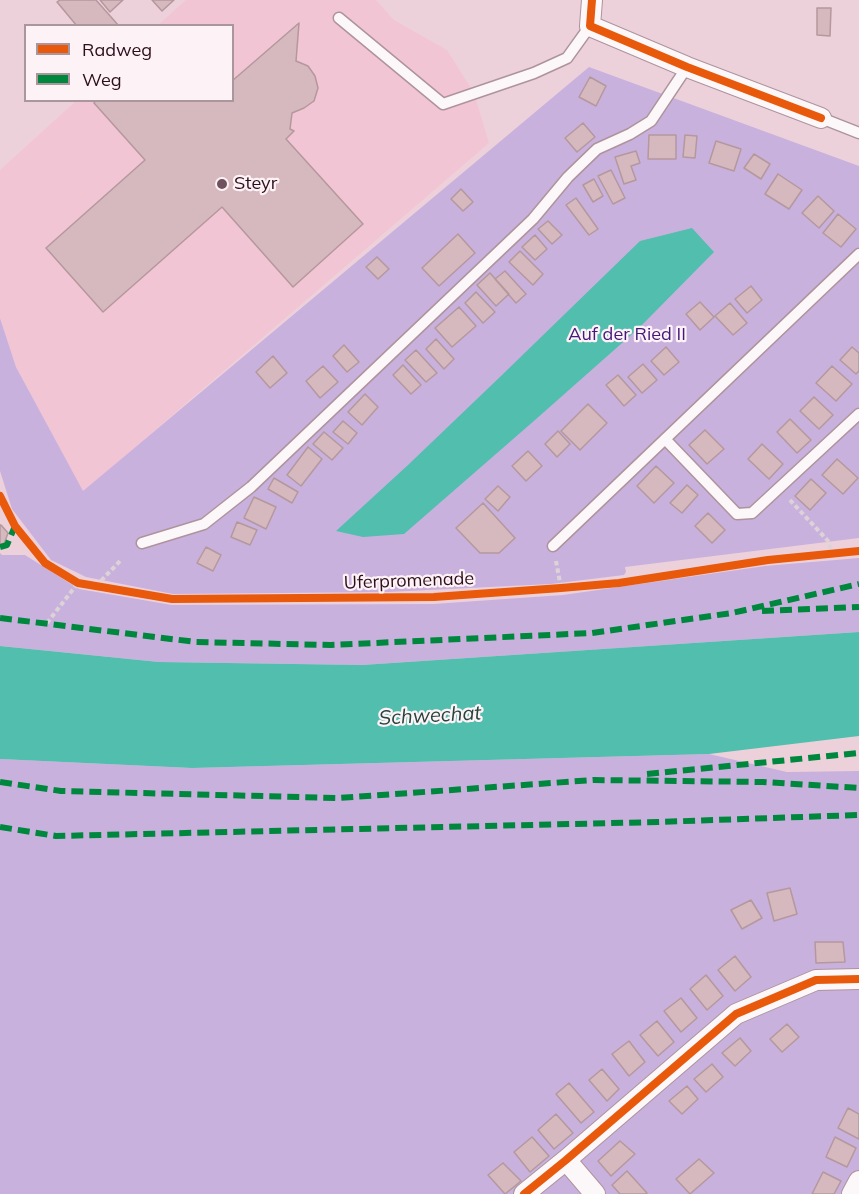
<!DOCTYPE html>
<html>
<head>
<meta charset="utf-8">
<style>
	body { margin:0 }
	#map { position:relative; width:859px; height:1194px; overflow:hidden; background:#edd1da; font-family:Mulish,sans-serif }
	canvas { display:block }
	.legend { position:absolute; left:24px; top:24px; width:210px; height:78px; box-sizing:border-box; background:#fdf3f6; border:2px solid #aa979e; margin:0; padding:8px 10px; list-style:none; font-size:18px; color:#2d0e1b }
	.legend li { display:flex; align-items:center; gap:12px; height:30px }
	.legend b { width:30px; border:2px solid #aa979e }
</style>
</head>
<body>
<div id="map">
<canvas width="859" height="1194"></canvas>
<ul class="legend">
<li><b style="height:8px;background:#e8590c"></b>Radweg</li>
<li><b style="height:8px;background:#00873e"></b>Weg</li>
</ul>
</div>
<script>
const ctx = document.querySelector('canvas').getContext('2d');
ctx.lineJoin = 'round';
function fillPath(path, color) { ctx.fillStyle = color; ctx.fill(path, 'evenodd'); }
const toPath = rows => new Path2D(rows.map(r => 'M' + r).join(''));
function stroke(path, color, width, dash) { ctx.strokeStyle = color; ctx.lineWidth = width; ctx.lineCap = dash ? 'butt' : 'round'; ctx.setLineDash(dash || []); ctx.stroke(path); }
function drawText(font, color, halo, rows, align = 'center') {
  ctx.font = font + ' Mulish,sans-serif'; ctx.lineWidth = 4.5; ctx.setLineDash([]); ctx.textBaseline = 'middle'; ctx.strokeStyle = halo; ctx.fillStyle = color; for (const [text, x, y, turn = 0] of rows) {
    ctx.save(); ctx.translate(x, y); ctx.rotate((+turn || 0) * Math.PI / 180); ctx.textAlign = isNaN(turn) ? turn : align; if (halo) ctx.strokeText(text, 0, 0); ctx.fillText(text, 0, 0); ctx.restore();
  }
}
fillPath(toPath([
	[186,0,376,0,394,20,447,50,474,93,489,143,83,492,16,367,0,318,0,170,76,101,232,100,232,26,158,25]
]), '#f2c5d4');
fillPath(toPath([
	[589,67,859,166,859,538,625,567,626,572,624,575,551,584,388,592,173,594,86,577,51,560,12,509,0,471,0,318,16,367,83,491],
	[0,553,2,555,25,555,79,589,172,605,433,604,563,595,765,566,859,558,859,632,362,665,159,662,0,646],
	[709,754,787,772,859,771,859,1194,0,1194,0,759,192,768]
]), '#c9b1de');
fillPath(toPath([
	[692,228,714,252,639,328,535,420,404,534,363,537,336,531,408,465,501,376,640,241],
	[859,632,859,736,709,754,192,768,0,759,0,646,159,662,362,665]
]), '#51beae');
const building = toPath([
	[60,0,96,0,119,26,77,26,57,2,60,0],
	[100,0,123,0,110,12,100,0],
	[152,0,174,0,162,11,152,0],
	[817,8,831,8,830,36,817,35,817,8],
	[299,23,296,61,308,66,315,76,318,88,314,101,304,108,292,113,290,129,294,131,286,139,363,224,293,287,222,207,103,312,46,248,145,160,94,103,96,100,232,100,232,81,299,23],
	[590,77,606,86,596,106,579,97,590,77],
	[583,123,595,137,577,152,565,138,583,123],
	[649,135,676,135,676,159,648,159,649,135],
	[685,135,697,136,695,158,683,157,685,135],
	[716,141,741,149,734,171,709,163,716,141],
	[636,151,640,163,631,166,636,180,624,184,615,157,636,151],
	[754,154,770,164,761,179,744,168,754,154],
	[611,170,625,198,613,204,598,176,611,170],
	[778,174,802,190,789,209,765,194,778,174],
	[594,179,603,196,593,202,583,185,594,179],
	[461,189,473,202,463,211,451,199,461,189],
	[818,196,834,211,819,228,802,213,818,196],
	[576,198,598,229,589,235,566,205,576,198],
	[838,214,856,229,841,247,823,233,838,214],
	[548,221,562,235,552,244,538,229,548,221],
	[458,234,475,253,439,286,422,268,458,234],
	[535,235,547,249,535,260,522,247,535,235],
	[520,251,543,274,533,285,509,262,520,251],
	[377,257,389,269,378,279,366,267,377,257],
	[505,271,526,294,516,303,495,279,505,271],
	[490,273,509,294,496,306,477,285,490,273],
	[751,286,762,300,747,313,735,299,751,286],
	[476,292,495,312,483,323,465,303,476,292],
	[700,302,714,317,700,330,686,314,700,302],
	[730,303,747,323,733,335,715,316,730,303],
	[459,307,476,326,452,347,435,328,459,307],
	[436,339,454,359,444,369,426,349,436,339],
	[344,345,359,362,347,372,333,356,344,345],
	[666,347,679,362,664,375,651,361,666,347],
	[852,347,859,353,859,371,856,374,840,360,852,347],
	[416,350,437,373,426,382,405,360,416,350],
	[273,356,287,373,270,388,256,372,273,356],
	[643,364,657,380,642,393,628,377,643,364],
	[403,365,421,385,411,394,393,375,403,365],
	[323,366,338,382,320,398,306,381,323,366],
	[832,366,852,384,836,401,816,383,832,366],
	[618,375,636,395,624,406,606,385,618,375],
	[365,394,378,407,362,425,348,412,365,394],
	[814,397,833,415,819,429,800,411,814,397],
	[588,404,607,423,580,450,561,431,588,404],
	[790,419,811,440,797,453,777,432,790,419],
	[343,421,357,433,348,444,333,432,343,421],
	[705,430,724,449,707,464,689,445,705,430],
	[558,431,570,444,557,457,545,444,558,431],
	[324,432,343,448,332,460,313,444,324,432],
	[762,444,783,464,769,479,748,459,762,444],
	[308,447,322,459,301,486,287,475,308,447],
	[528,451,542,466,526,481,512,466,528,451],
	[837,459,858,478,843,494,822,475,837,459],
	[656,466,674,483,654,503,637,486,656,466],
	[274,478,298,492,292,503,268,489,274,478],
	[811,479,826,493,810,510,795,496,811,479],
	[687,485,698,495,682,513,670,503,687,485],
	[498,486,510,497,498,511,485,499,498,486],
	[254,497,276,507,266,529,244,518,254,497],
	[483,503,515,538,499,553,480,553,456,528,483,503],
	[708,513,725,530,712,543,695,526,708,513],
	[237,522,257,530,250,545,231,537,237,522],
	[0,525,1,525,8,533,4,544,0,544,0,525],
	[206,547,221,555,213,571,197,563,206,547],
	[790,888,797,914,774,921,767,893,790,888],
	[751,900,762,918,742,929,731,910,751,900],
	[815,942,843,942,845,962,816,963,815,942],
	[735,956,751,977,735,991,718,970,735,956],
	[706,975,723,996,707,1010,690,989,706,975],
	[681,998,697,1018,681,1032,664,1011,681,998],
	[657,1021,674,1042,658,1056,640,1035,657,1021],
	[787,1024,799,1037,782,1052,770,1039,787,1024],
	[740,1038,751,1051,735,1066,722,1053,740,1038],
	[629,1041,645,1062,629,1076,612,1054,629,1041],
	[712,1064,723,1077,706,1092,694,1079,712,1064],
	[602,1069,619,1089,607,1101,589,1080,602,1069],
	[569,1083,594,1112,581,1123,556,1094,569,1083],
	[687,1086,698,1099,682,1114,669,1101,687,1086],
	[848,1108,859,1114,859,1139,838,1128,848,1108],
	[556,1114,573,1133,554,1149,538,1130,556,1114],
	[532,1137,549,1156,530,1172,514,1152,532,1137],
	[835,1137,856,1148,847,1167,826,1157,835,1137],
	[620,1141,635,1154,611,1176,598,1161,620,1141],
	[699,1159,714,1173,690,1194,676,1179,699,1159],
	[503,1163,521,1181,505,1194,488,1175,503,1163],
	[627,1171,647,1193,645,1194,620,1194,612,1185,627,1171],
	[823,1172,841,1181,834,1194,812,1194,823,1172]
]);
fillPath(building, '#d6b9be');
stroke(building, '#b4989d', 1.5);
const service = toPath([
	[339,18,443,104,534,73,567,58,590,26],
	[821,118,859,133],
	[665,439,737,514,752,513,859,414],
	[142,543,204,524,251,487,533,219,568,177,597,149,630,134,651,121,687,67],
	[553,546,859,254]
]);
const minor = toPath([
	[592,0,590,26,687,67,821,118],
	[566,1160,595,1194],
	[524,1194,566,1160,736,1014,816,980,859,979],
	[852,1194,859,1181]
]);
stroke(service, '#ae939c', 13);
stroke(minor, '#ae939c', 22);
stroke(toPath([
	[790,500,829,542,831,553],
	[556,561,561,588],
	[96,586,121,560],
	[47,623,78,583]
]), '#ddd3d7', 4, [4.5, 3]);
stroke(service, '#fcf8f9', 10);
stroke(minor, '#fcf8f9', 20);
stroke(toPath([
	[0,547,7,545,15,526],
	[762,611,859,607],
	[0,618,196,642,331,645,592,633,732,613,859,584],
	[647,774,859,753],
	[0,782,61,791,338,798,594,780,763,782,859,788],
	[0,827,56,836,658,822,859,815]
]), '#00873e', 6, [12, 6]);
stroke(toPath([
	[592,0,590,26,687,67,821,118],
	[0,496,15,526,45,563,78,583,172,599,434,597,561,588,619,583,768,560,859,551],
	[524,1194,566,1160,736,1014,816,980,859,979]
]), '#e8590c', 8);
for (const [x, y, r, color] of [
	[222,184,6,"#70525e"]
]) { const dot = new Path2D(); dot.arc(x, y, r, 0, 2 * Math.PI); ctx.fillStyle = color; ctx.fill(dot); stroke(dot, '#fdf3f6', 2); }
drawText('18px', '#2d0e1b', '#fdf3f6', [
	["Steyr",234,184]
], 'left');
drawText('18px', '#431a7b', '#fdf3f6', [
	["Auf der Ried II",627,335]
]);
drawText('18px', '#2d0e1b', '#fdf3f6', [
	["Uferpromenade",409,581,-2]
]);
drawText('italic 20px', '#26443c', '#fdf3f6', [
	["Schwechat",430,716,-3]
]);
</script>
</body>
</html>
